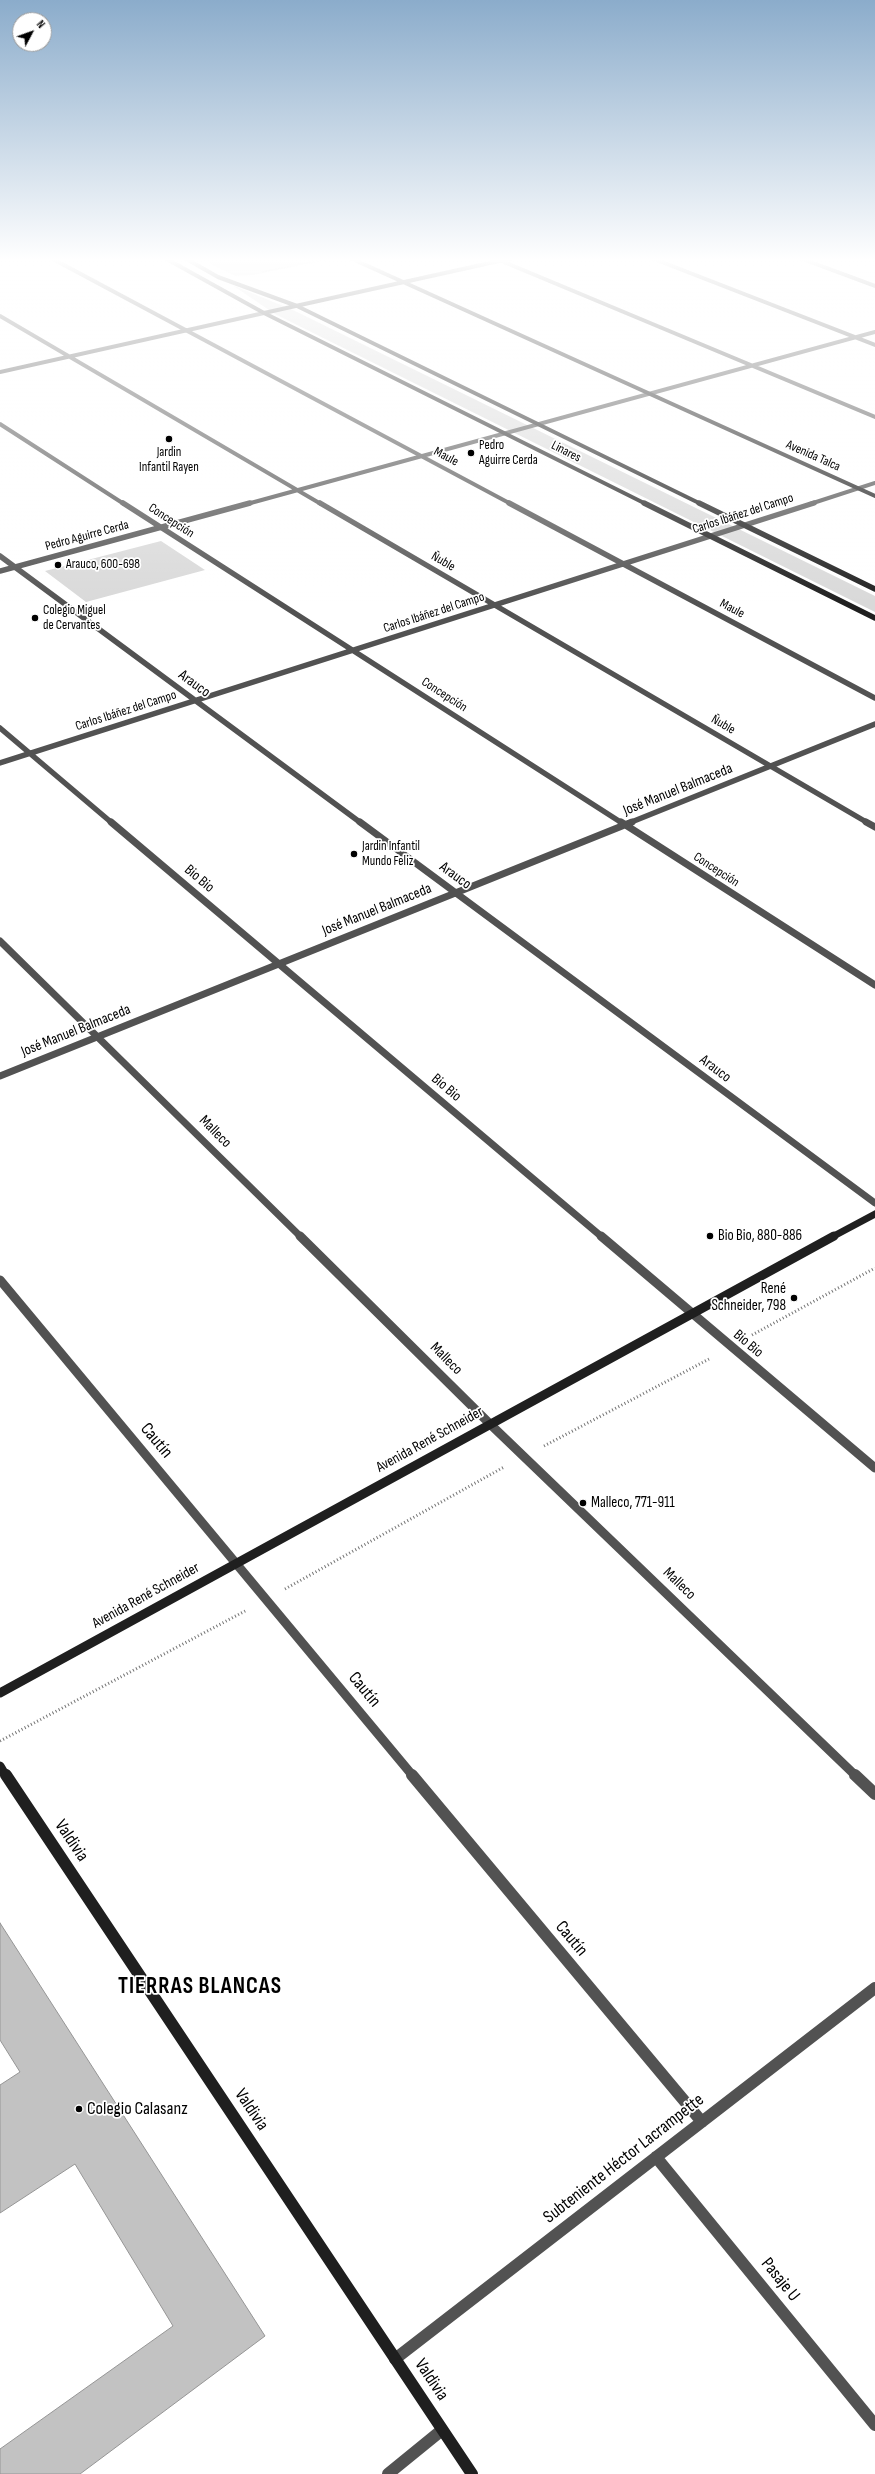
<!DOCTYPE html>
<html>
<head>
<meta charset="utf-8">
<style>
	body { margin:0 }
	#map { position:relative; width:875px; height:2474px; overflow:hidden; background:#fff; font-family:"Sofia Sans Condensed",sans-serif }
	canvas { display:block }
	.north { position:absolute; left:12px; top:12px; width:40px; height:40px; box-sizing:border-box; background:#fff; border:1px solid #999; border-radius:50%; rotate:49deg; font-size:11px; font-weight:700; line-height:16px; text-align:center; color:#000 }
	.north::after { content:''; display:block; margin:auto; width:14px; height:18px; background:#000; clip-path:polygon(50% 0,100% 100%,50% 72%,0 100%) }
</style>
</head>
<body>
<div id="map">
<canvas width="875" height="2474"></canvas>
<div class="north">N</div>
</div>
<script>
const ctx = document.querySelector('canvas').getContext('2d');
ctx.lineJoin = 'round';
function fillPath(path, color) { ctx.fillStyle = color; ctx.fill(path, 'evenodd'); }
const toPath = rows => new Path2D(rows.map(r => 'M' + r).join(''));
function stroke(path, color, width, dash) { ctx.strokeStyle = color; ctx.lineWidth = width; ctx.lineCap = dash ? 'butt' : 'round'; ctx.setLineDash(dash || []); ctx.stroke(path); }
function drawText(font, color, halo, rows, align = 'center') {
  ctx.font = font + ' "Sofia Sans Condensed",sans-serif'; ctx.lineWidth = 3.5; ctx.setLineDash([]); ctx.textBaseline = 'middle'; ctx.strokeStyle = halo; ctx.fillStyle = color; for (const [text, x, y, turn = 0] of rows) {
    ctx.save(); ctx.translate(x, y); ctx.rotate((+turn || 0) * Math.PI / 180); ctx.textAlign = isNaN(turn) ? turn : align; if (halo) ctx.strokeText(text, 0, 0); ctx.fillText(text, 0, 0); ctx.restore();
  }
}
fillPath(toPath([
	[197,257,326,257,327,260,253,275,235,276],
	[232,285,293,310,875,596,875,612,275,314],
	[161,541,205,570,86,602,45,571]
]), '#d9d9d9');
const building = toPath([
	[0,1923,265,2336,80,2474,0,2474,0,2449,173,2326,75,2164,0,2213,0,2085,20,2072,0,2040,0,1923]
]);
fillPath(building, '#c2c2c2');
stroke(building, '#969696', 1);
stroke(toPath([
	[262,272,329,258]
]), '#747474', 1.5, [0.5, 1]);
stroke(toPath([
	[752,1335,875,1268],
	[544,1446,711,1358],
	[285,1589,504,1467],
	[0,1741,247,1610]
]), '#747474', 3, [1, 2.5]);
stroke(toPath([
	[49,257,511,504],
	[492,257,875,417],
	[649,257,875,345],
	[797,257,875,286],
	[0,316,321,504],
	[0,372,264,313],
	[0,424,124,504],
	[247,504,875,332],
	[810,504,875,483]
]), '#525252', 4);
stroke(toPath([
	[123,503,622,823],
	[320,503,868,823],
	[509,503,875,698],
	[0,556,361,823],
	[0,571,250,503],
	[0,728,112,823],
	[0,763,814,503],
	[629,823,875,724]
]), '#525252', 5.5);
stroke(toPath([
	[111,822,602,1237],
	[360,822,875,1203],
	[621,822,875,985],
	[866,822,875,827],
	[0,941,301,1237],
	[0,1076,632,822]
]), '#525252', 7);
stroke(toPath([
	[300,1236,490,1424,856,1776],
	[601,1236,875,1468],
	[0,1280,413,1776]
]), '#525252', 9);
stroke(toPath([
	[412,1775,702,2122],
	[855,1775,875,1794],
	[656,2157,875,2425],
	[395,2359,875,1988],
	[388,2474,442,2430]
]), '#525252', 12);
stroke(toPath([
	[163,257,264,313,646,504],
	[183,257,218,277,297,306,701,504],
	[348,257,875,496],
	[264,313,517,257]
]), '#1f1f1f', 4);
stroke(toPath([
	[644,503,875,618],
	[699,503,875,589]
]), '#1f1f1f', 5.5);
stroke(toPath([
	[832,1237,875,1214]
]), '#1f1f1f', 7);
stroke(toPath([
	[0,1693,834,1236],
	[0,1766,6,1776]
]), '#1f1f1f', 9);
stroke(toPath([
	[6,1775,472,2474]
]), '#1f1f1f', 12);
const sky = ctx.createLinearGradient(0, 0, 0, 604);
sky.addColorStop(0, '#8baccb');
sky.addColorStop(0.43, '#fff');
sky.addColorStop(1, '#ffffff00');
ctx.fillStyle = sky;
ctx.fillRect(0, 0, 875, 604);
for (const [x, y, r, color] of [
	[169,439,4,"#000"],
	[471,453,4,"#000"],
	[58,565,4,"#000"],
	[35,618,4,"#000"],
	[354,854,4,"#000"],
	[710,1236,4,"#000"],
	[794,1298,4,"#000"],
	[583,1503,4,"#000"],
	[79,2109,4,"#000"]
]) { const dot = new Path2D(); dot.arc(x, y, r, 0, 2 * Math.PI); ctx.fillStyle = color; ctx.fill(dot); stroke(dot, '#fff', 1.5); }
drawText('13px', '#000', '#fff', [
	["Pedro",479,446],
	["Aguirre Cerda",479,461],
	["Jardin",169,453,"center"],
	["Infantil Rayen",169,468,"center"],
	["Arauco, 600-698",66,565],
	["Colegio Miguel",43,611],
	["de Cervantes",43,626],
	["Jardin Infantil",362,847],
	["Mundo Feliz",362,862]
], 'left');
drawText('13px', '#000', '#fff', [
	["Linares",566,452,27],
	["Avenida Talca",813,456,24],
	["Maule",446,457,28],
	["Carlos Ibáñez del Campo",743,514,-18],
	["Concepción",171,521,33],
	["Pedro Aguirre Cerda",87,536,-15],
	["Ñuble",443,562,30],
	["Maule",732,609,28],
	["Carlos Ibáñez del Campo",434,613,-18],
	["Concepción",444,695,33],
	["Carlos Ibáñez del Campo",126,711,-18],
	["Ñuble",723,725,30],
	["Concepción",716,870,33]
]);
drawText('15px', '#000', '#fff', [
	["Arauco",194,684,36],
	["José Manuel Balmaceda",678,790,-22],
	["Arauco",455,876,36],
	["Bio Bio",199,879,40],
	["José Manuel Balmaceda",377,910,-22],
	["José Manuel Balmaceda",76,1031,-22],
	["Arauco",715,1069,37],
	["Bio Bio",446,1088,40],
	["Malleco",215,1132,45],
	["Bio Bio",748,1344,40],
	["Malleco",446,1359,45],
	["Avenida René Schneider",430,1440,-29],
	["Malleco",679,1584,44],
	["Avenida René Schneider",146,1596,-29]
]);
drawText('15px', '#000', '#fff', [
	["Bio Bio, 880-886",718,1236],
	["René",786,1289,"right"],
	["Schneider, 798",786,1306,"right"],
	["Malleco, 771-911",591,1503]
], 'left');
drawText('18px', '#000', '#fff', [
	["Cautín",156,1441,50],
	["Cautín",364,1690,50],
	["Valdivia",71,1841,56],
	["Cautín",571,1939,50],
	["Valdivia",251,2110,56],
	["Subteniente Héctor Lacrampette",624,2159,-38],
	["Pasaje U",780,2280,51],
	["Valdivia",431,2380,56]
]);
drawText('18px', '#000', '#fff', [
	["Colegio Calasanz",87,2109]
], 'left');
ctx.letterSpacing = '1px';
drawText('bold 23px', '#000', '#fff', [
	["TIERRAS BLANCAS",200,1987]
]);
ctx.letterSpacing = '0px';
</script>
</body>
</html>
